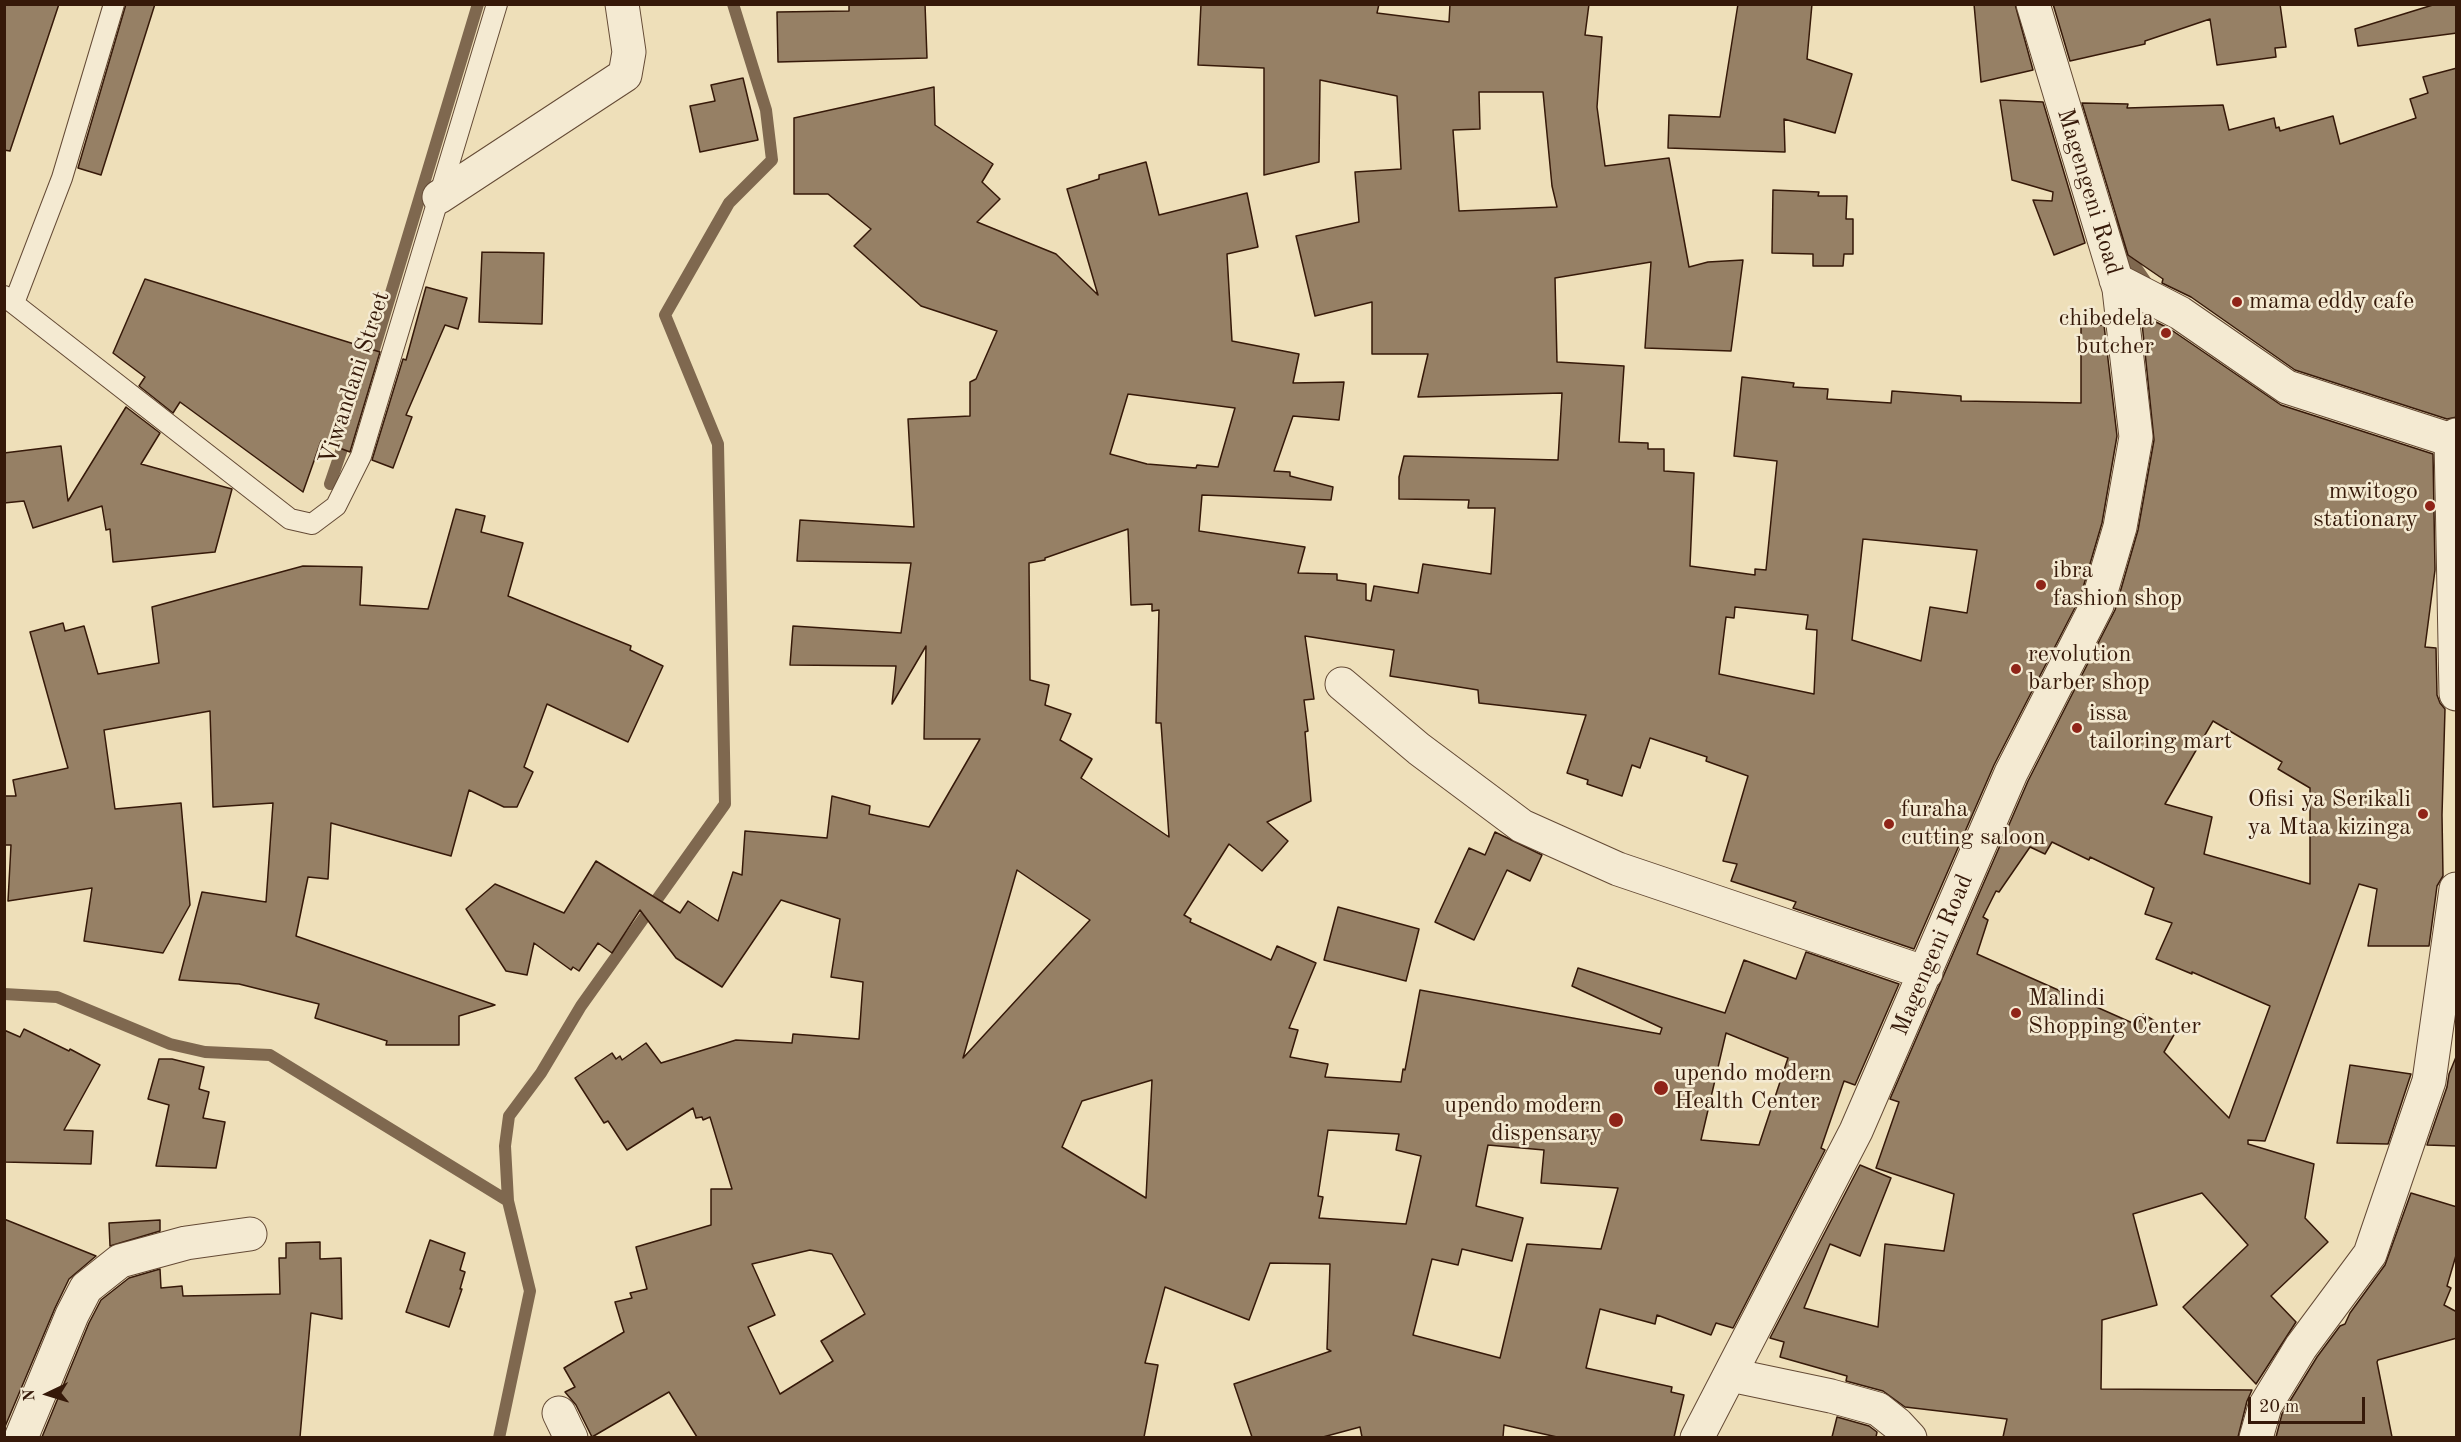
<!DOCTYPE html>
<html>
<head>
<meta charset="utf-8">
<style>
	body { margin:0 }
	#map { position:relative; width:2461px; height:1442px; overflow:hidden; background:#eedfb9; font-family:"Old Standard TT",serif }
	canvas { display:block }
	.frame { position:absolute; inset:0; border:6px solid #361909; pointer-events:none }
	.north { position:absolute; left:18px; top:1364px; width:60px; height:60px; -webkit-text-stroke:4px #f4ead2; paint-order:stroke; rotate:266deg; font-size:16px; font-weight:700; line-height:24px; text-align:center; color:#361909 }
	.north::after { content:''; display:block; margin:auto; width:21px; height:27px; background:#361909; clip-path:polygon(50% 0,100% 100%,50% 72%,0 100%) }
	.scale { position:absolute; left:2248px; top:1397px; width:117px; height:27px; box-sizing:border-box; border:3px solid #361909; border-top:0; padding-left:8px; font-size:18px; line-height:21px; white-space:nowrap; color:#361909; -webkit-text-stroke:4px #f4ead2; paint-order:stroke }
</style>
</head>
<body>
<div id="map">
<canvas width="2461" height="1442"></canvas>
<div class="frame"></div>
<div class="north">N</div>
<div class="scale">20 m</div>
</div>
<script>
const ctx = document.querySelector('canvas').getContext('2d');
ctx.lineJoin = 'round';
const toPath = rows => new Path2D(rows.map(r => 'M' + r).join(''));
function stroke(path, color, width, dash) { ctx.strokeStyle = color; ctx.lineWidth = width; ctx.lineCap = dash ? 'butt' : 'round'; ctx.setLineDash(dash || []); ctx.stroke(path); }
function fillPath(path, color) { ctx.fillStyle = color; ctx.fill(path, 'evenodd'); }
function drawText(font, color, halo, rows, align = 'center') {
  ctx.font = font + ' "Old Standard TT",serif'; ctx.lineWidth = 5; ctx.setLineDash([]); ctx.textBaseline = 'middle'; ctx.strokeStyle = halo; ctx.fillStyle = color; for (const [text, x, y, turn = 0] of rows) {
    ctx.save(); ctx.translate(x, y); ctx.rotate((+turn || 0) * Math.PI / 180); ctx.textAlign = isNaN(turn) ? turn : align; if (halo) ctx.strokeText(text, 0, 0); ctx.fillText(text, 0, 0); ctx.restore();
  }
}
stroke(toPath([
	[2116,225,2126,253,2150,288],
	[369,366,478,4],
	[330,484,347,434],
	[4,994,57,997,170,1044,205,1052,270,1055,508,1201],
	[499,1438,530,1291,508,1201,505,1146,509,1116,541,1073,581,1006,725,804,718,444,665,315,729,203,772,160,766,110,733,4]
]), '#7f684f', 12);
const building = toPath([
	[4,4,59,4,10,151,4,150,4,4],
	[126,4,155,4,101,175,78,168,126,4],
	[849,4,925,4,927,58,778,62,777,12,849,11,849,4],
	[1201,4,1379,4,1377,13,1449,22,1450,4,1589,4,1585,35,1602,37,1597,107,1605,166,1669,158,1689,267,1708,262,1743,260,1731,351,1645,348,1651,262,1555,278,1557,362,1624,366,1619,442,1648,443,1648,449,1664,449,1664,471,1694,473,1690,566,1755,575,1755,569,1766,570,1777,461,1734,456,1742,377,1794,383,1793,387,1828,389,1827,399,1891,403,1892,391,1961,396,1961,401,2081,403,2081,327,2104,325,2117,436,2102,523,2080,598,1994,765,1914,949,1793,908,1796,902,1731,881,1737,864,1723,861,1748,776,1706,761,1707,757,1650,738,1640,768,1632,765,1622,796,1587,784,1588,780,1567,773,1586,715,1479,703,1478,690,1390,676,1394,650,1305,636,1314,699,1304,700,1308,731,1305,732,1311,801,1267,822,1288,841,1262,871,1229,844,1184,915,1191,919,1190,922,1271,960,1277,946,1316,963,1289,1028,1298,1030,1290,1057,1328,1064,1325,1077,1401,1082,1403,1069,1405,1070,1420,990,1660,1034,1662,1028,1572,986,1578,968,1725,1013,1744,960,1796,979,1806,952,1899,984,1855,1085,1844,1081,1821,1148,1825,1150,1733,1328,1716,1323,1711,1335,1657,1315,1655,1324,1600,1309,1586,1368,1672,1387,1671,1392,1684,1395,1674,1437,1557,1437,1504,1425,1503,1437,1362,1437,1360,1427,1323,1437,1252,1437,1234,1384,1331,1351,1327,1349,1330,1264,1270,1263,1249,1320,1165,1287,1145,1363,1158,1365,1144,1437,697,1437,669,1392,592,1437,576,1405,565,1392,575,1387,564,1368,624,1332,615,1302,632,1298,630,1293,647,1289,636,1247,711,1225,711,1189,732,1189,710,1117,703,1120,702,1117,696,1118,693,1108,627,1150,608,1121,604,1123,575,1078,612,1053,616,1059,620,1056,622,1060,646,1043,661,1063,736,1040,792,1043,793,1034,859,1039,863,982,831,977,840,919,781,900,722,987,676,958,640,910,612,953,598,943,579,971,573,967,571,970,534,943,527,975,506,971,466,909,495,884,564,913,596,861,680,913,688,901,718,921,733,872,742,875,745,831,827,838,832,796,870,806,869,814,929,827,980,739,924,739,926,646,892,704,896,666,790,665,793,626,901,633,911,563,797,561,800,520,914,527,908,419,970,416,970,382,976,379,997,331,921,306,854,246,871,229,828,194,794,194,794,118,934,87,935,125,993,164,982,182,1000,199,977,222,1056,254,1098,295,1067,189,1099,179,1099,175,1146,162,1159,215,1247,193,1258,247,1227,254,1232,341,1299,354,1293,383,1344,382,1339,420,1293,416,1274,471,1290,472,1290,476,1333,487,1331,500,1202,495,1199,531,1305,547,1298,573,1337,574,1337,580,1366,584,1366,600,1371,601,1374,586,1418,593,1423,564,1491,574,1495,508,1468,508,1469,500,1399,499,1399,477,1404,456,1558,460,1562,393,1418,397,1428,354,1372,354,1372,302,1315,316,1296,236,1359,222,1355,172,1401,169,1397,96,1320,80,1319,162,1264,175,1264,68,1198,65,1201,4],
	[1479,92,1543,92,1552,186,1557,207,1459,211,1453,130,1480,129,1479,92],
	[1128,394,1235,408,1218,467,1197,465,1196,468,1147,464,1110,454,1128,394],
	[1128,529,1131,605,1152,604,1152,611,1159,610,1156,723,1161,723,1169,837,1081,778,1092,759,1060,740,1071,714,1045,705,1049,685,1030,680,1029,563,1045,560,1045,558,1128,529],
	[1863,539,1977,550,1967,613,1930,607,1921,661,1852,640,1863,539],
	[1735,607,1808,615,1806,629,1817,630,1814,694,1719,674,1726,617,1734,618,1735,607],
	[1017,870,1090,920,963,1058,1017,870],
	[1726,1033,1788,1058,1759,1145,1701,1140,1726,1033],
	[1152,1080,1146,1198,1062,1147,1082,1101,1152,1080],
	[1328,1130,1399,1134,1396,1150,1421,1156,1406,1224,1319,1218,1323,1197,1318,1196,1328,1130],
	[1488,1145,1544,1150,1541,1183,1618,1188,1601,1249,1527,1244,1500,1358,1413,1335,1432,1259,1458,1265,1462,1249,1512,1261,1523,1218,1476,1206,1488,1145],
	[810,1250,832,1254,865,1314,821,1341,833,1361,780,1394,748,1327,775,1315,752,1264,810,1250],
	[1738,4,1812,4,1807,59,1852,74,1835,133,1784,119,1785,152,1668,148,1669,115,1720,117,1738,4],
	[1974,4,2015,4,2033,70,1981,82,1974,4],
	[2053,4,2280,4,2286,47,2275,48,2276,57,2217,65,2210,19,2145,41,2145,44,2070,61,2053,4],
	[2436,4,2457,4,2457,33,2358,46,2355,29,2436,4],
	[2457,68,2457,417,2447,419,2295,370,2191,297,2162,283,2163,279,2128,255,2082,103,2128,104,2127,108,2223,105,2229,130,2274,118,2276,128,2279,127,2280,131,2333,116,2340,144,2416,118,2410,99,2428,93,2423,77,2457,68],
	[743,78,758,140,700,152,690,106,715,101,711,85,743,78],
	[2000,100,2043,102,2085,243,2054,255,2033,200,2052,201,2053,192,2012,180,2000,100],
	[1773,190,1819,192,1818,196,1847,196,1846,219,1853,219,1853,254,1844,254,1843,266,1813,266,1813,254,1772,253,1773,190],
	[482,252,544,253,542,324,479,322,482,252],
	[145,279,380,352,350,452,321,441,303,492,180,402,173,413,139,386,145,377,113,353,145,279],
	[426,287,467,298,458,329,445,325,406,415,412,417,393,468,372,460,403,359,406,360,426,287],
	[2156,322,2170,329,2281,405,2433,454,2435,570,2425,647,2436,648,2437,695,2440,703,2445,709,2442,815,2443,876,2437,886,2429,946,2368,946,2377,889,2359,884,2265,1141,2248,1140,2248,1144,2314,1164,2305,1218,2328,1242,2271,1296,2296,1322,2256,1384,2183,1307,2248,1245,2202,1193,2133,1214,2157,1305,2102,1320,2101,1389,2252,1390,2247,1401,2238,1437,2003,1437,2007,1419,1905,1407,1883,1391,1846,1381,1847,1376,1780,1357,1784,1342,1770,1338,1860,1165,1891,1178,1860,1256,1830,1244,1804,1308,1878,1327,1885,1244,1944,1251,1954,1194,1876,1168,1899,1102,1890,1099,2028,781,2115,610,2138,530,2154,440,2142,323,2156,322],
	[2213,721,2282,762,2278,769,2310,788,2310,884,2204,854,2212,817,2165,804,2213,721],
	[2052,842,2089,860,2090,857,2154,888,2145,914,2172,923,2156,959,2192,974,2192,972,2270,1006,2229,1118,2164,1052,2175,1033,2143,1014,2137,1025,1977,954,1988,920,1983,917,1996,891,1999,892,2030,847,2045,854,2052,842],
	[126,407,160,433,141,464,232,489,215,552,113,562,110,529,106,530,102,506,33,528,24,501,4,503,4,453,61,446,68,501,126,407],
	[456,509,485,516,481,532,523,543,508,596,631,646,630,650,663,666,628,742,547,704,524,767,533,772,517,807,504,807,469,790,451,856,331,823,328,879,308,877,296,936,495,1005,459,1016,459,1045,386,1045,387,1041,315,1018,319,1004,239,984,179,980,202,892,266,902,273,803,213,807,210,711,104,730,115,809,181,803,190,905,163,953,84,941,92,888,8,901,11,845,4,845,4,796,16,796,13,780,68,768,30,632,63,623,65,631,84,626,98,674,159,663,152,607,303,566,362,567,360,605,428,609,456,509],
	[1495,832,1542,855,1530,881,1507,870,1474,940,1435,922,1469,848,1485,855,1495,832],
	[1338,907,1419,929,1406,981,1324,960,1338,907],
	[24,1029,69,1051,70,1049,100,1065,64,1130,93,1131,91,1164,4,1162,4,1030,20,1037,24,1029],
	[2456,1057,2457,1146,2427,1145,2447,1087,2449,1074,2456,1057],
	[159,1059,172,1059,204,1067,199,1089,209,1092,203,1118,225,1122,216,1168,156,1166,169,1105,148,1099,159,1059],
	[2350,1065,2411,1074,2388,1144,2337,1143,2350,1065],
	[2411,1193,2457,1207,2457,1252,2447,1286,2451,1288,2444,1305,2457,1312,2457,1338,2378,1360,2377,1362,2392,1437,2276,1437,2282,1414,2317,1357,2340,1326,2345,1324,2350,1313,2385,1265,2411,1193],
	[4,1219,96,1256,69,1279,55,1308,4,1429,4,1219],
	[160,1220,160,1231,110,1246,109,1223,160,1220],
	[430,1240,465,1253,460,1270,465,1272,460,1289,462,1289,449,1327,406,1312,430,1240],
	[320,1242,320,1259,341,1258,342,1319,311,1313,300,1437,42,1437,89,1323,101,1300,129,1278,160,1269,161,1288,182,1286,183,1296,280,1294,279,1258,286,1258,286,1243,320,1242],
	[1837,1417,1869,1426,1877,1432,1876,1437,1832,1437,1837,1417]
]);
fillPath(building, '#968065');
stroke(building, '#361909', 1.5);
const lane = toPath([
	[4,296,290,519,312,524,336,506,361,456,497,4],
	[14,303,62,178,114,4]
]);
const street = toPath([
	[439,197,625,75,629,52,622,4],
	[2116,280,2180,313,2287,387,2451,440,2456,435],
	[2451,440,2456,694],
	[1342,684,1419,749,1522,826,1618,869,1926,973],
	[1731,1375,1831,1396,1878,1409,1897,1424,1910,1438],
	[559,1413,571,1438],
	[21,1438,72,1315,86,1288,120,1261,186,1243,250,1234],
	[1697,1438,1856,1131,2011,773,2097,605,2120,527,2136,437,2119,289,2033,4],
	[2256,1438,2265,1406,2301,1347,2370,1254,2429,1081,2456,889]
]);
stroke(lane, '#644a35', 22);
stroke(street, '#644a35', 35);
stroke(lane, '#f4ead2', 20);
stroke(street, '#f4ead2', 33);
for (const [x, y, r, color] of [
	[2237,302,6,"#8f2418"],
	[2166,333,6,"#8f2418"],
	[2430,506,6,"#8f2418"],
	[2041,585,6,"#8f2418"],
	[2016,669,6,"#8f2418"],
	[2077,728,6,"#8f2418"],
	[2423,814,6,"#8f2418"],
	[1889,824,6,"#8f2418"],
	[2016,1013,6,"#8f2418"],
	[1661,1088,8,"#8f2418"],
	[1616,1120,8,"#8f2418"]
]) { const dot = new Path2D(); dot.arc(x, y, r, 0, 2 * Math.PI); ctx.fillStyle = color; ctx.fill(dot); stroke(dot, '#f4ead2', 2); }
drawText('24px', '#361909', '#f4ead2', [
	["Magengeni Road",2089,192,73],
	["Viwandani Street",355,378,-72],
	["Magengeni Road",1933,955,-67]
]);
drawText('24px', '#361909', '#f4ead2', [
	["mama eddy cafe",2249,302],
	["chibedela",2154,319,"right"],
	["butcher",2154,347,"right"],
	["mwitogo",2418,492,"right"],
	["stationary",2418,520,"right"],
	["ibra",2053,571],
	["fashion shop",2053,599],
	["revolution",2028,655],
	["barber shop",2028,683],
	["issa",2089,714],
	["tailoring mart",2089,742],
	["Ofisi ya Serikali",2411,800,"right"],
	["ya Mtaa kizinga",2411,828,"right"],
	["furaha",1901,810],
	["cutting saloon",1901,838],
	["Malindi",2028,999],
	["Shopping Center",2028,1027],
	["upendo modern",1674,1074],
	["Health Center",1674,1102],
	["upendo modern",1602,1106,"right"],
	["dispensary",1602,1134,"right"]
], 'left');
</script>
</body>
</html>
